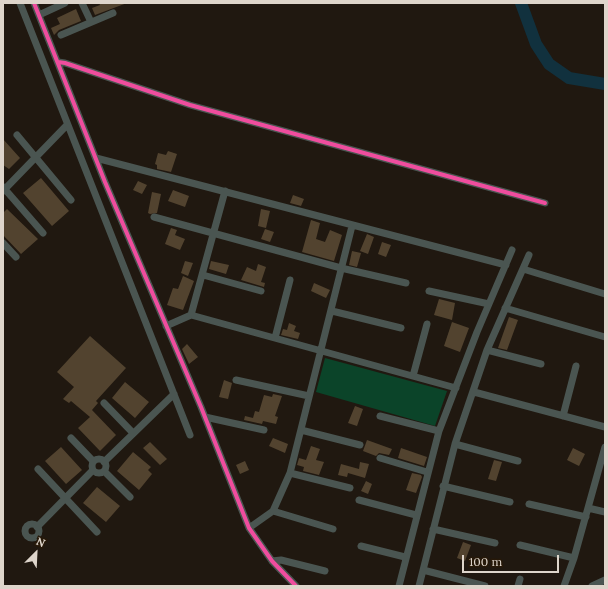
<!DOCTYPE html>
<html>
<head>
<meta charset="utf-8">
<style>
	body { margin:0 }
	#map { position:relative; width:608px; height:589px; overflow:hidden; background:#201810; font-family:Lora,serif }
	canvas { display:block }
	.frame { position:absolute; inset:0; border:4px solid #ded5cb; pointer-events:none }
	.north { position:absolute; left:16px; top:533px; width:40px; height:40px; -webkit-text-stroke:3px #271909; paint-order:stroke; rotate:24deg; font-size:11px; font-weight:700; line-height:16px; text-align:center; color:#ded5cb }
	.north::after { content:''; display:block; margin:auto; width:14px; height:18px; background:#ded5cb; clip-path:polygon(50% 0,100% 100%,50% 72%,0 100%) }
	.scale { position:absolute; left:462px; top:555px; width:97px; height:18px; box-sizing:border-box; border:2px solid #ded5cb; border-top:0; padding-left:5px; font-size:12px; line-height:14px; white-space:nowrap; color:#ded5cb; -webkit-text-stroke:3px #271909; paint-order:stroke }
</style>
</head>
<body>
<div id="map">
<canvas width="608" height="589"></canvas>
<div class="frame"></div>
<div class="north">N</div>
<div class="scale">100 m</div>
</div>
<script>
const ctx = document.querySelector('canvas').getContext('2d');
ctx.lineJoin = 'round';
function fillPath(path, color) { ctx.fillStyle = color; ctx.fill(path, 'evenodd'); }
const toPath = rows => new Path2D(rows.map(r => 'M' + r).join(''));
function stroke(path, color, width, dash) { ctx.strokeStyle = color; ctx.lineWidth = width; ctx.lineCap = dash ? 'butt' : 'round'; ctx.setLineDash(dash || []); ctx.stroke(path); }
fillPath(toPath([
	[325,358,447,391,435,426,316,392]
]), '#0b4429');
stroke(toPath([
	[521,3,536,44,549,64,569,78,605,84]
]), '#11313e', 12);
fillPath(toPath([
	[99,3,127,3,95,15,92,8,100,5],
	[76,9,81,21,59,30,54,35,51,28,60,24,57,18],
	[3,139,20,158,9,169,3,165],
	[168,151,177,154,171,172,157,169,157,165,155,164,158,153,166,155],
	[41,178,69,211,52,226,23,193],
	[138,181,147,185,142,194,133,190],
	[173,190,189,196,185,207,168,201],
	[152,192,161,194,157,213,150,214,148,213],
	[293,195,304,199,301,206,290,203],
	[7,209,38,239,21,254,3,235,3,213],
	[261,209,270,211,266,228,258,226],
	[311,220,320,223,316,239,325,242,330,230,342,235,334,261,302,252],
	[171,228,177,230,175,235,185,239,180,250,165,244],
	[265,229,274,232,270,242,261,239],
	[367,234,374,237,368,254,360,251],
	[382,242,391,245,386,257,378,254],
	[352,251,361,253,357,267,349,265],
	[185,261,193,263,188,276,181,273],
	[211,261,229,265,226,274,209,269],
	[258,264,266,267,261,282,265,283,264,287,241,280,247,267,256,271],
	[183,276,194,281,183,310,167,305,173,288,178,289],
	[314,283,330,290,326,298,311,291],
	[439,299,455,303,452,320,434,315],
	[509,317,518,320,507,350,498,348],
	[452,322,469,328,460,352,444,346],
	[289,323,296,326,294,331,300,333,298,339,281,335,283,329,287,330],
	[90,336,126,368,96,401,98,403,92,410,116,435,100,451,78,428,90,417,71,401,69,403,63,399,74,387,57,372],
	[187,344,198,357,189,364,182,349],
	[224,380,232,383,228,399,219,397],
	[125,382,149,402,135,418,112,398],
	[273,394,282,396,275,416,278,417,276,424,263,421,262,424,244,420,245,416,253,418,255,411,259,412,264,395,272,397],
	[355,406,363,409,357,426,348,423],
	[273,438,288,444,285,453,269,446],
	[367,440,392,449,389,455,379,453,376,456,363,451],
	[150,442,167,459,160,465,143,448],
	[311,446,320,449,316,460,324,462,319,475,303,471,304,467,297,465,299,458,306,460],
	[61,447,82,470,66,484,45,461],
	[401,448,427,457,424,466,398,458],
	[573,448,585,454,579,466,567,460],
	[133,452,151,467,148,470,152,474,139,490,117,471],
	[494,460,502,462,496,481,488,479],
	[245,461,249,470,240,474,236,465],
	[360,462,369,464,365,478,348,473,347,477,338,475,341,464,359,469],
	[412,473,421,475,422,477,416,493,406,490],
	[366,481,372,484,368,494,361,491],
	[97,487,120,506,106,522,83,503],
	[463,542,471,545,465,561,457,558]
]), '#52432f');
stroke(toPath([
	[20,3,190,435],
	[34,3,105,182,201,407,249,528,272,561,296,586],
	[82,3,91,22],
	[39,15,65,3],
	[61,35,113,13],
	[58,62,65,63,190,105,545,203],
	[17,135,71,200],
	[96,158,506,265],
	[3,187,43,233],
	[3,191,67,125],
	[154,217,341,268,406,283],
	[3,243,16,257],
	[523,269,605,294],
	[203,275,261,291],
	[429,291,489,304],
	[505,308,605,337],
	[332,311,401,328],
	[191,315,225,191],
	[166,326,191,315,456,388],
	[275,338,290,280],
	[487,350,541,364],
	[413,376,427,324],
	[236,380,309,396],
	[474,392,605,427],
	[104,403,133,433],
	[380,416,439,431],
	[563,416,576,366],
	[205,417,264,430],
	[301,430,360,445],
	[71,438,93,461],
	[455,444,518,461],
	[380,458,427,472],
	'92 466a7 7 0 1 1 14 0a7 7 0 1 1-14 0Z',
	[104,462,174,394],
	[38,469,97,532],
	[104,471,130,497],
	[290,473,350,488],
	[443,486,510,502],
	[359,500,416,515],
	[529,504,586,517],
	[588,508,605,512],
	[273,511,333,529],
	'25 531a7 7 0 1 1 14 0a7 7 0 1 1-14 0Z',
	[37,527,93,470],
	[249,528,273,511,290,473,352,226],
	[433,529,495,543],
	[520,545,574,558],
	[361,546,405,557],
	[272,561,281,560,325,571],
	[423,570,485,586],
	[399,586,439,431,477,332,512,250],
	[419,586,455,444,487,350,529,255],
	[518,586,520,579],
	[564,586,574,558,605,447],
	[592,586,605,580]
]), '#4a5551', 7);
stroke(toPath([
	[34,3,105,182,201,407,249,528,272,561,296,586],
	[58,62,65,63,190,105,545,203]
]), '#ef4d9e', 4);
</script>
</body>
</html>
